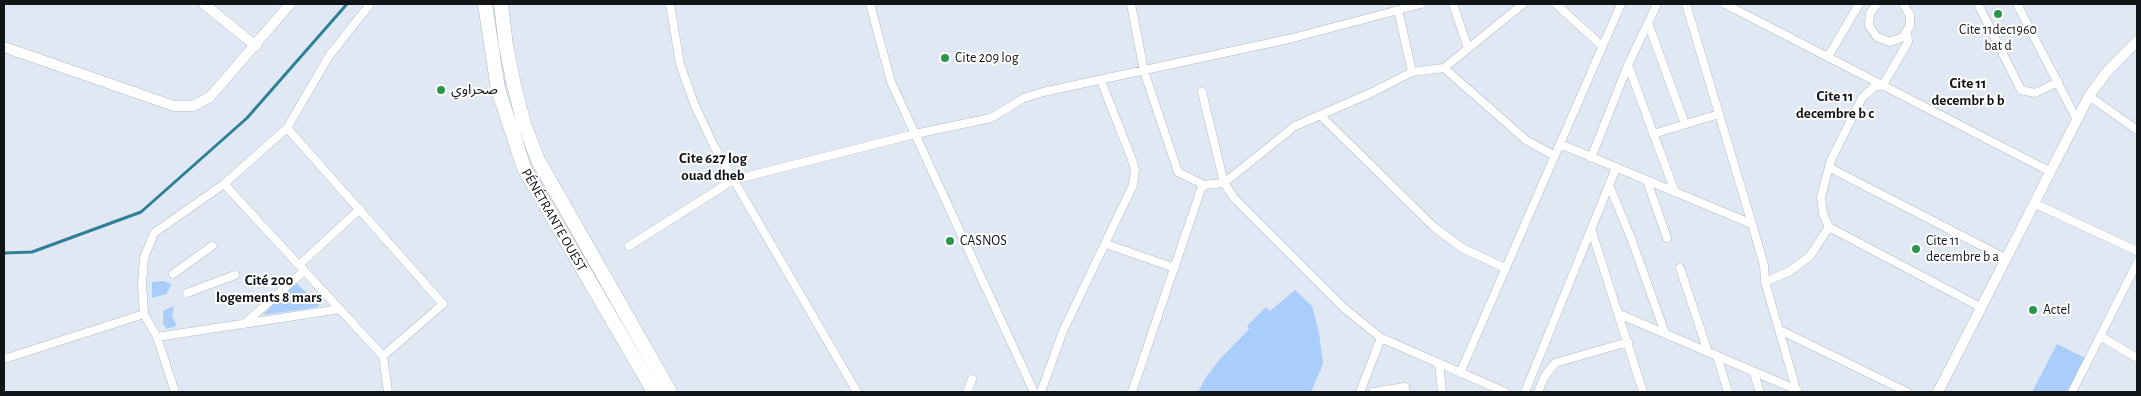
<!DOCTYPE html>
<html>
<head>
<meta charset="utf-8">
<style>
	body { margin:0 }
	#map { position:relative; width:2141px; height:396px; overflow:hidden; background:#e0e9f3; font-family:"Alegreya Sans",sans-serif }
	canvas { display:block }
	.frame { position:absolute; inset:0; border:5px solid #121518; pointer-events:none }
</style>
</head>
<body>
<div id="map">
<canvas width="2141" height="396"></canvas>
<div class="frame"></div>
</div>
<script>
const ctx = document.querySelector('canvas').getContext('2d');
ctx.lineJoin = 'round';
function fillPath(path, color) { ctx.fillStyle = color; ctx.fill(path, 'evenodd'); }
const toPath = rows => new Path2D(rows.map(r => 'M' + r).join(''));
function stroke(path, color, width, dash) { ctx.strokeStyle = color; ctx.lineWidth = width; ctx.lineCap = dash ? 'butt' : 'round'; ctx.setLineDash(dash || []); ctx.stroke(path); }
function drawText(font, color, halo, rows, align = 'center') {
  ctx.font = font + ' "Alegreya Sans","Noto Sans Arabic",sans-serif'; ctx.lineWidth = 4; ctx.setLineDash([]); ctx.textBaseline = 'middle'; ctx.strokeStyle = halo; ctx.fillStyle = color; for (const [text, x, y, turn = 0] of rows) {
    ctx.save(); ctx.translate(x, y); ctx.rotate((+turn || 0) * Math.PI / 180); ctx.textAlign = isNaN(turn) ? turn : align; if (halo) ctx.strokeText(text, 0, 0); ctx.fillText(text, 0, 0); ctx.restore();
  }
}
fillPath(toPath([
	[163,281,172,284,166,294,152,298,152,282],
	[296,283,319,304,318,307,262,315],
	[1295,290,1312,306,1319,333,1323,364,1311,392,1198,392,1206,377,1220,359,1249,329,1247,326,1266,307,1270,311],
	[174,306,172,316,177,326,167,329,163,324,163,311],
	[2057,344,2085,358,2067,392,2032,392]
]), '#a9cefb');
stroke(toPath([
	[4,253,32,252,141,212,247,118,347,4]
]), '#2f8097', 3);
const minor = toPath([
	[670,4,680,64,695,106,714,146,857,392],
	[870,4,891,82,1034,392],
	[1131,4,1144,71,1178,172,1204,185],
	[1453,4,1468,48],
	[1556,4,1602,46],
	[1686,4,1752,224,1764,265,1765,282,1797,392],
	[1725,4,2051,172],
	[1877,4,1870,13,1869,26,1877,37,1890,42,1903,37,1910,26,1910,15,1903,4],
	[1978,4,2021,90,2035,93,2058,82],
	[2017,4,2077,120],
	[1398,10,1412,72],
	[1648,23,1685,124],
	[1828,57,1859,4],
	[1628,65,1675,192],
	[1444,68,1526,140,1555,156],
	[1202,92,1224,183,1234,198,1344,308,1381,338,1505,392],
	[2089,96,2137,130],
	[1320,115,1434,227,1462,248,1505,268],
	[287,128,443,304,383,356],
	[1653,134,1719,114],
	[1560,144,1752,224],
	[1591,158,1628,65,1657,4],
	[1830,165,1832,169,2007,259],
	[1647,181,1667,238],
	[224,184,383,356,388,392],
	[1609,185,1631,238,1665,333],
	[2036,204,2137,251],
	[1829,227,1982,308],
	[1591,229,1643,392],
	[1106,244,1175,268],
	[629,246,733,180,915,134,991,118,1024,98,1043,92,1293,38,1421,4],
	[299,265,360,209],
	[1680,268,1708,352],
	[173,274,212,246],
	[1765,282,1790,271,1810,256,1829,227,1823,214,1821,197,1831,160,1862,98,1874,87,1883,85,1908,42,1907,32],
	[187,293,235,275],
	[144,314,142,284,144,258,154,233,224,184,287,128,329,56,370,4],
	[1619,314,1797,390],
	[244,324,304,271],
	[1780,330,1907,392],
	[2100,336,2137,358],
	[157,337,340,309],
	[1717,356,1728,392],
	[4,359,144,314,157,337,175,392],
	[1439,363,1442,392],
	[1753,371,1760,392],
	[1460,373,1621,4],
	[967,392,972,379],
	[1041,392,1063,331,1133,185,1135,170,1131,157,1101,81],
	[1132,392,1201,189,1204,185,1224,183,1295,126,1373,92,1412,72,1444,68,1523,4],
	[1360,392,1381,338],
	[1373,392,1405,387,1405,392],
	[1525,392,1616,168],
	[1538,392,1545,376,1555,363,1628,342],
	[2072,392,2137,263]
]);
const tertiary = toPath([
	[204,4,256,46],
	[4,47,174,106,193,106,210,97,290,4],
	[1938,392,2089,96,2106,73,2137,41]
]);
const trunk = toPath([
	[485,4,498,89,524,168,654,392],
	[501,4,506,46,514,85,524,124,538,160,670,392]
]);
stroke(minor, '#b3bbc4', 9);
stroke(tertiary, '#b3bbc4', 11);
stroke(trunk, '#b3bbc4', 15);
stroke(minor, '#fff', 8);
stroke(tertiary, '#fff', 10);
stroke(trunk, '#fff', 14);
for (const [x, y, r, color] of [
	[1998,14,5,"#2b954c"],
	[945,58,5,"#2b954c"],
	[441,90,5,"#2b954c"],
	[950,241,5,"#2b954c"],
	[1916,249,5,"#2b954c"],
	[2033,310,5,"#2b954c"]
]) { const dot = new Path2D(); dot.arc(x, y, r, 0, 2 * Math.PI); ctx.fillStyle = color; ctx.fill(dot); stroke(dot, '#fff', 2); }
drawText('14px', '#121518', '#fff', [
	["Cite 11dec1960",1998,30,"center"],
	["bat d",1998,46,"center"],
	["Cite 209 log",955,58],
	["صحراوي",451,90],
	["CASNOS",960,241],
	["Cite 11",1926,241],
	["decembre b a",1926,257],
	["Actel",2043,310]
], 'left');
drawText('14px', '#121518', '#fff', [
	["PÉNÉTRANTE OUEST",554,220,60]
]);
drawText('bold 15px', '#121518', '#fff', [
	["Cite 11",1968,83],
	["decembr b b",1968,100],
	["Cite 11",1835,96],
	["decembre b c",1835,113],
	["Cite 627 log",713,158],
	["ouad dheb",713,175],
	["Cité 200",269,280],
	["logements 8 mars",269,297]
]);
</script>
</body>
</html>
